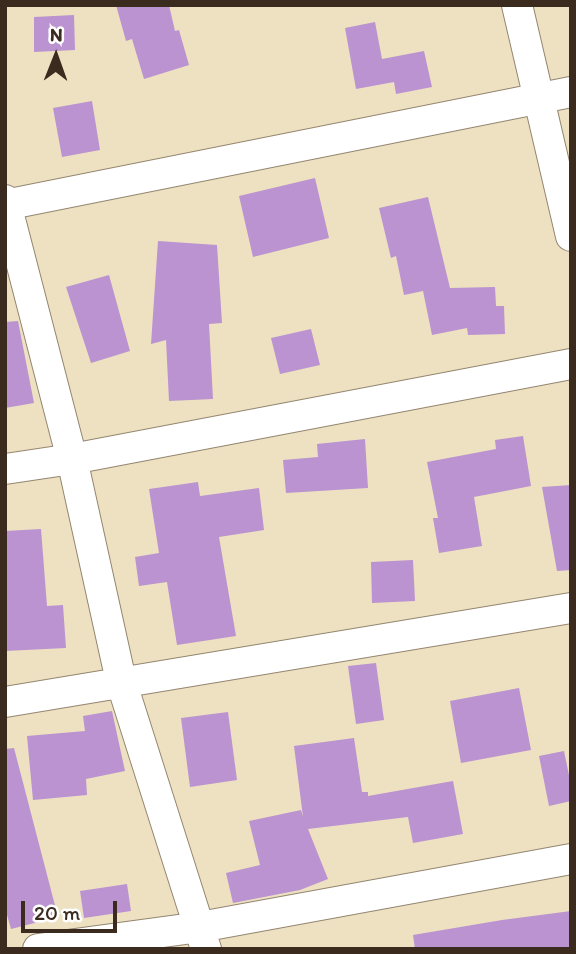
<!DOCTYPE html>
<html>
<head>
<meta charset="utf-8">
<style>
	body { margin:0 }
	#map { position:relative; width:576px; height:954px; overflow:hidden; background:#ede1c2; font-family:Itim,sans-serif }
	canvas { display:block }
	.frame { position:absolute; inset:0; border:7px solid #3b2a1e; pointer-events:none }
	.north { position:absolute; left:21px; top:21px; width:70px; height:70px; -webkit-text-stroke:5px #fff; paint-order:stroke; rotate:1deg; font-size:19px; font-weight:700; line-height:28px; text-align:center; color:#3b2a1e }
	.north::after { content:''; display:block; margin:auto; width:24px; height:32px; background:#3b2a1e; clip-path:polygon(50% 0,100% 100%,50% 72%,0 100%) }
	.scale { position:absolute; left:21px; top:901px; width:96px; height:32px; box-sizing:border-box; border:4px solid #3b2a1e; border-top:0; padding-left:9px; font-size:21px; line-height:24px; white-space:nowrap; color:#3b2a1e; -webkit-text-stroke:5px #fff; paint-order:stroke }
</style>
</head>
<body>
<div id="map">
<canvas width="576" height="954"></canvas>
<div class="frame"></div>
<div class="north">N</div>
<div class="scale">20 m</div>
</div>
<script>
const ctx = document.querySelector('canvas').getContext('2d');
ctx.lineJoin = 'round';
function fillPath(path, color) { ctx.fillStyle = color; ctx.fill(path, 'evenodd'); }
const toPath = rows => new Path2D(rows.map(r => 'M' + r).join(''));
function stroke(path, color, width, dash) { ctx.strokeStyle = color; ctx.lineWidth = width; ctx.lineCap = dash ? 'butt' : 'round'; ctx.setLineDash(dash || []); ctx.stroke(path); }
fillPath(toPath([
	[116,5,169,5,175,31,179,30,189,65,144,79,132,39,126,41],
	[74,15,75,50,34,52,34,17],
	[375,22,382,59,424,51,432,87,396,94,394,82,356,89,345,28],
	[92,101,100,150,62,157,53,108],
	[315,178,329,238,253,257,239,196],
	[428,197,450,288,495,287,496,306,504,306,505,334,468,335,467,328,432,335,423,291,404,295,396,256,391,258,379,208],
	[158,241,217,245,222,323,209,324,213,399,169,401,166,340,151,344],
	[109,275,130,351,91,363,66,287],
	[18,321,34,403,5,408,5,322],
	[311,329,320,365,280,374,271,338],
	[523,436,531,486,474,497,482,546,439,553,433,518,438,518,427,462,496,449,495,440],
	[365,439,368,488,286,493,283,460,318,457,317,444],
	[198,482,200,496,259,488,264,530,219,537,236,636,177,645,167,582,139,586,135,557,159,553,149,489],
	[571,485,571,570,557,571,542,487],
	[41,529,47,606,63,605,66,648,5,651,5,531],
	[413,560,415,601,372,603,371,562],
	[376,663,384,720,356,724,348,666],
	[519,688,531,750,461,763,450,701],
	[112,711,125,771,86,779,87,795,33,800,27,736,85,731,83,716],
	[228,712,237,780,190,787,181,718],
	[354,738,362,792,368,792,368,796,453,781,463,834,413,843,408,817,308,829,328,879,300,890,233,903,226,873,260,865,249,821,301,810,303,817,294,746],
	[14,748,58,917,11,929,5,908,5,749],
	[564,751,571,785,571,801,549,806,539,756],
	[127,884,131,911,84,918,80,891],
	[571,911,571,949,415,949,413,935,502,920]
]), '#ba93d0');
const street = toPath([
	[517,5,571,236],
	[5,200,72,459,121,681,206,949],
	[5,205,571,92],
	[5,469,72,459,571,364],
	[5,702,571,608],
	[38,949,200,927,571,859]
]);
stroke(street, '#948670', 32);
stroke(street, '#fff', 30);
</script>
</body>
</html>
